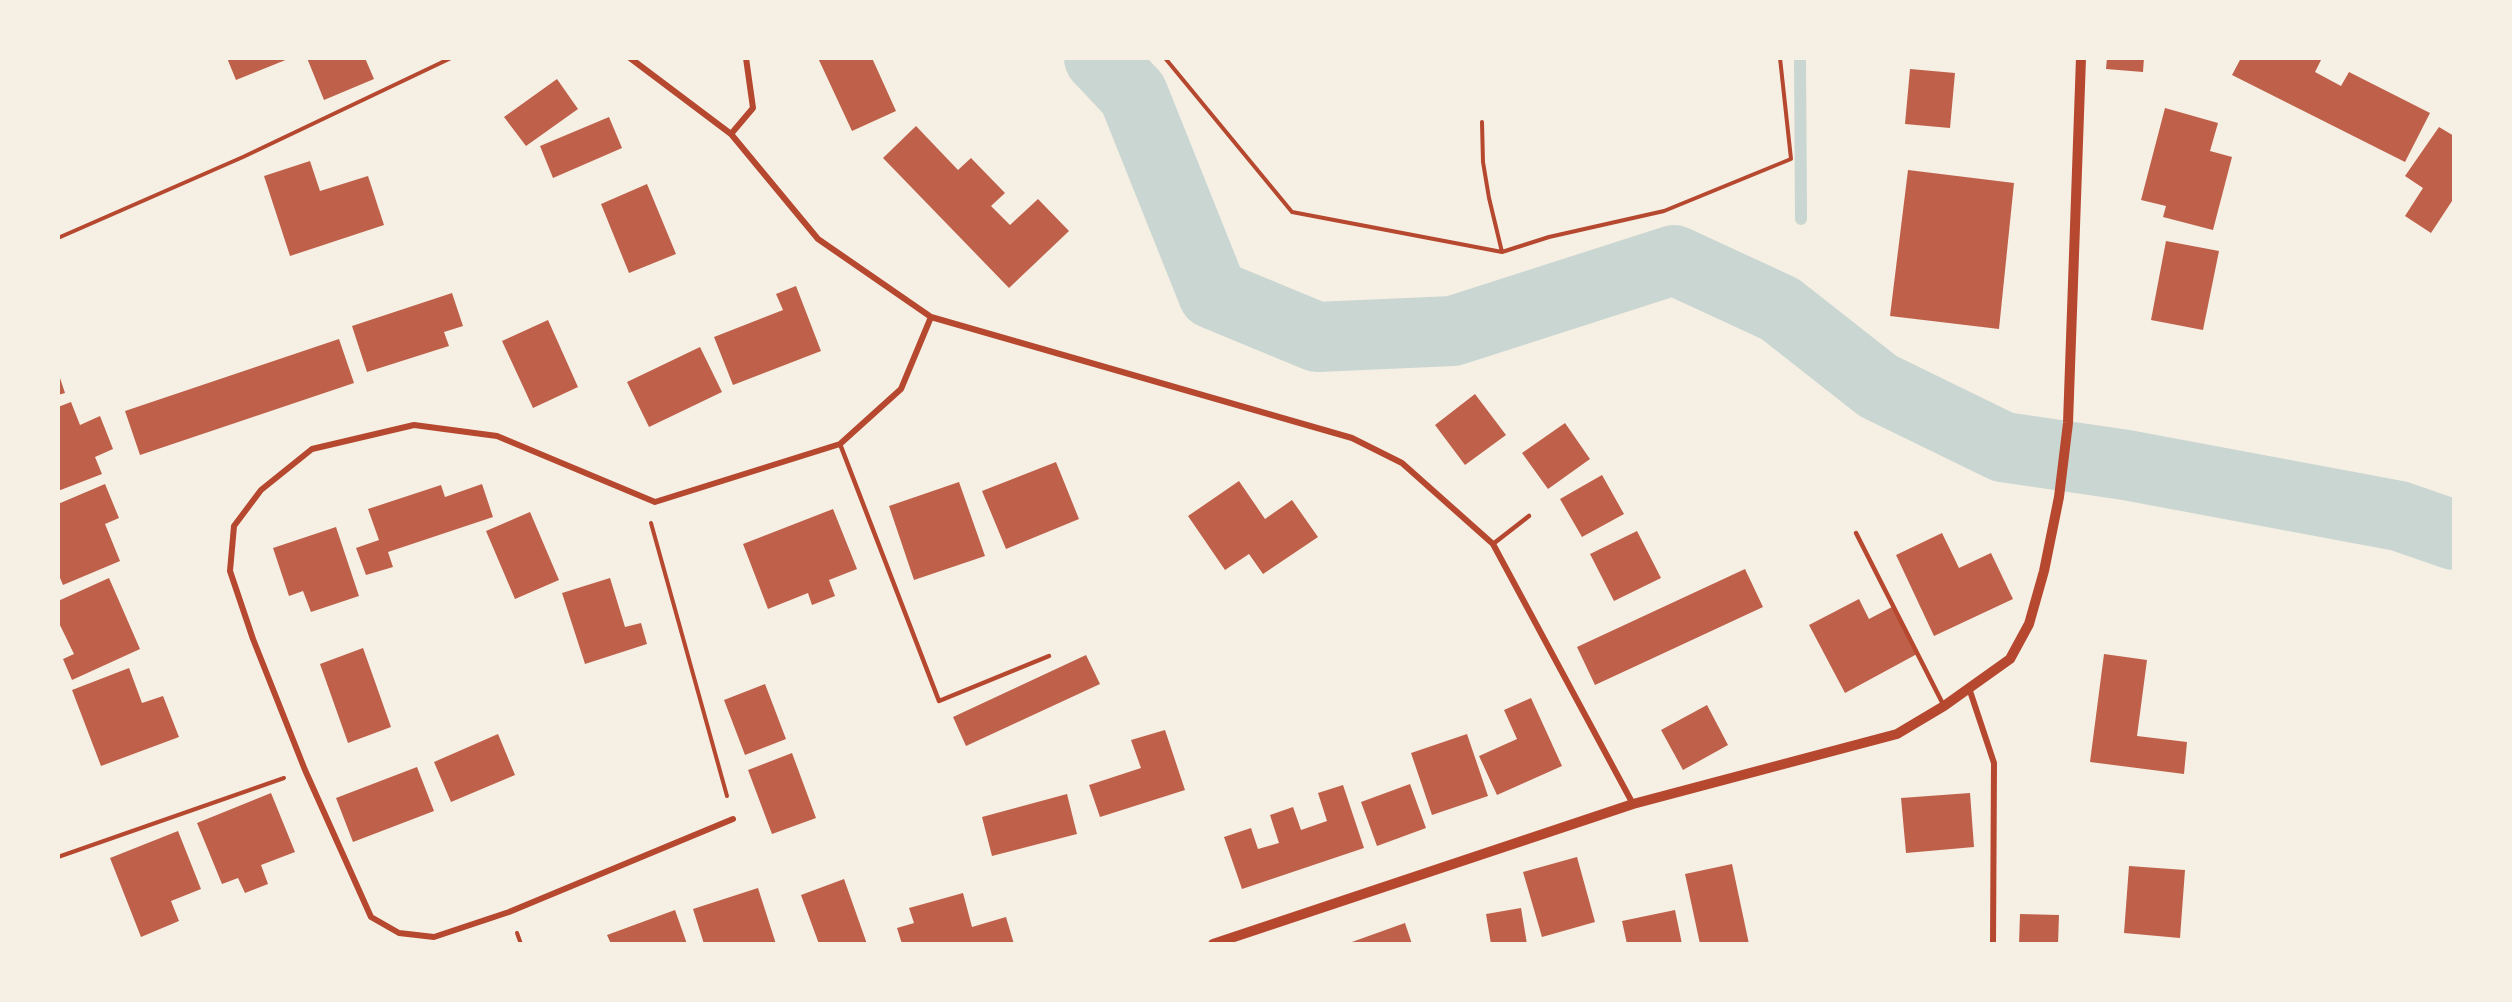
<!DOCTYPE html>
<html>
<head>
<meta charset="utf-8">
<style>
	body { margin:0 }
	#map { position:relative; width:2512px; height:1002px; overflow:hidden; background:#f6efe4; font-family:Signika,sans-serif }
	canvas { display:block }
	.frame { position:absolute; inset:0; border:60px solid #f6efe4; pointer-events:none }
</style>
</head>
<body>
<div id="map">
<canvas width="2512" height="1002"></canvas>
<div class="frame"></div>
</div>
<script>
const ctx = document.querySelector('canvas').getContext('2d');
ctx.lineJoin = 'round';
const toPath = rows => new Path2D(rows.map(r => 'M' + r).join(''));
function stroke(path, color, width, dash) { ctx.strokeStyle = color; ctx.lineWidth = width; ctx.lineCap = dash ? 'butt' : 'round'; ctx.setLineDash(dash || []); ctx.stroke(path); }
function fillPath(path, color) { ctx.fillStyle = color; ctx.fill(path, 'evenodd'); }
stroke(toPath([
	[1800,58,1801,219]
]), '#c9d6d2', 12);
stroke(toPath([
	[1099,58,1133,94,1213,294,1317,337,1453,331,1674,260,1780,309,1878,386,2003,447,2126,465,2399,516,2454,535]
]), '#c9d6d2', 70);
fillPath(toPath([
	[227,58,288,58,288,59,236,80],
	[307,58,365,58,374,79,324,100],
	[818,58,872,58,896,111,852,131],
	[2107,58,2144,58,2143,72,2106,69],
	[2241,58,2322,58,2315,72,2341,86,2349,72,2430,113,2405,162,2232,75],
	[1910,69,1955,73,1950,128,1905,124],
	[557,79,578,109,526,146,504,117],
	[2165,108,2218,123,2210,151,2232,157,2213,230,2163,217,2166,206,2141,200],
	[609,117,622,148,553,178,540,146],
	[916,126,958,170,971,158,1005,193,991,206,1010,225,1038,199,1069,231,1009,288,883,158],
	[2439,127,2454,136,2454,198,2431,233,2405,216,2423,188,2405,176],
	[310,161,320,191,368,176,384,225,290,256,264,176],
	[1908,170,2014,183,1999,329,1890,316],
	[647,184,676,254,629,273,601,204],
	[2166,241,2219,251,2203,330,2151,320],
	[796,286,821,351,733,385,714,337,783,310,776,294],
	[452,293,463,326,444,332,449,346,367,372,352,326],
	[548,320,578,387,533,408,502,341],
	[339,339,354,383,140,455,125,411],
	[700,347,722,392,649,427,627,382],
	[58,372,65,393,58,395],
	[1475,394,1506,435,1465,465,1435,425],
	[71,402,80,425,100,416,113,449,95,457,102,474,58,491,58,407],
	[1565,423,1590,459,1548,489,1522,453],
	[1056,462,1079,519,1006,549,982,491],
	[1602,475,1624,514,1582,537,1560,499],
	[1239,481,1265,519,1292,500,1318,537,1263,574,1249,554,1225,570,1188,516],
	[959,482,985,556,914,580,889,506],
	[105,484,119,518,105,524,120,561,63,585,58,573,58,504],
	[482,484,493,517,388,552,393,567,366,575,356,548,379,540,368,509,441,485,445,497],
	[833,509,857,569,829,580,835,596,812,605,808,593,768,609,743,544],
	[530,512,559,580,515,599,486,531],
	[336,527,359,596,311,612,303,591,289,596,273,548],
	[1637,531,1661,578,1614,601,1590,554],
	[1942,533,1959,568,1991,553,2013,599,1934,636,1896,555],
	[1745,569,1763,607,1595,685,1577,647],
	[109,578,140,649,72,680,63,659,74,654,58,621,58,601],
	[610,578,625,627,641,623,647,644,585,664,562,593],
	[1859,599,1869,619,1892,607,1917,654,1845,693,1809,625],
	[363,648,391,727,348,743,320,664],
	[2104,654,2147,660,2137,736,2187,742,2184,774,2090,762],
	[1086,655,1100,684,966,746,953,717],
	[129,668,142,703,163,696,179,737,101,766,72,690],
	[765,684,786,739,745,755,724,700],
	[1531,698,1562,766,1497,795,1479,756,1517,739,1504,710],
	[1707,705,1728,745,1683,770,1661,730],
	[1165,730,1185,790,1100,817,1089,785,1141,768,1131,740],
	[498,734,515,775,451,802,434,762],
	[1467,734,1488,796,1432,815,1411,753],
	[792,753,816,818,772,834,748,770],
	[417,767,434,811,353,842,336,798],
	[1410,784,1426,828,1377,846,1361,802],
	[1343,785,1364,848,1242,889,1224,837,1251,828,1258,849,1279,843,1270,815,1293,807,1301,830,1327,821,1318,793],
	[271,793,295,852,261,865,268,884,245,893,238,878,222,884,197,823],
	[1970,793,1974,847,1906,853,1901,798],
	[1067,794,1077,834,992,856,982,817],
	[178,831,201,889,171,901,179,921,141,937,110,858],
	[1577,857,1595,922,1542,937,1523,872],
	[1732,864,1749,944,1700,944,1685,874],
	[2129,866,2185,870,2180,938,2124,933],
	[844,879,867,944,819,944,801,895],
	[758,888,776,944,704,944,693,909],
	[963,893,972,927,1006,917,1014,944,902,944,897,928,914,923,909,908],
	[1521,908,1527,944,1491,944,1486,914],
	[675,910,687,944,611,944,607,935],
	[1675,910,1682,944,1627,944,1622,921],
	[2020,914,2059,915,2058,944,2019,944],
	[1405,923,1412,944,1349,944,1349,943]
]), '#bf614a');
stroke(toPath([
	[1165,58,1292,212,1502,252,1549,237,1664,211,1791,159,1780,58],
	[1482,122,1483,162,1489,198,1502,252],
	[58,238,243,157,451,58],
	[651,523,727,796],
	[58,857,284,778],
	[517,933,521,944]
]), '#b5482f', 4);
stroke(toPath([
	[840,444,939,701,1049,656],
	[1856,533,1944,706],
	[1493,544,1529,516]
]), '#b5482f', 4.5);
stroke(toPath([
	[630,58,731,134,818,239,931,317,1352,438,1402,463,1493,544,1633,804],
	[731,134,753,108,746,58],
	[1969,688,1994,763,1993,944],
	[733,819,509,912,434,937,399,933,371,917,305,770,253,639,230,571,234,526,261,490,312,449,414,425,497,436,655,502,840,444,901,389,931,317]
]), '#b5482f', 6);
stroke(toPath([
	[1213,944,1633,804,1897,734,1944,706,2010,659,2029,624,2044,571,2059,497,2068,423,2081,58]
]), '#b5482f', 10);
</script>
</body>
</html>
